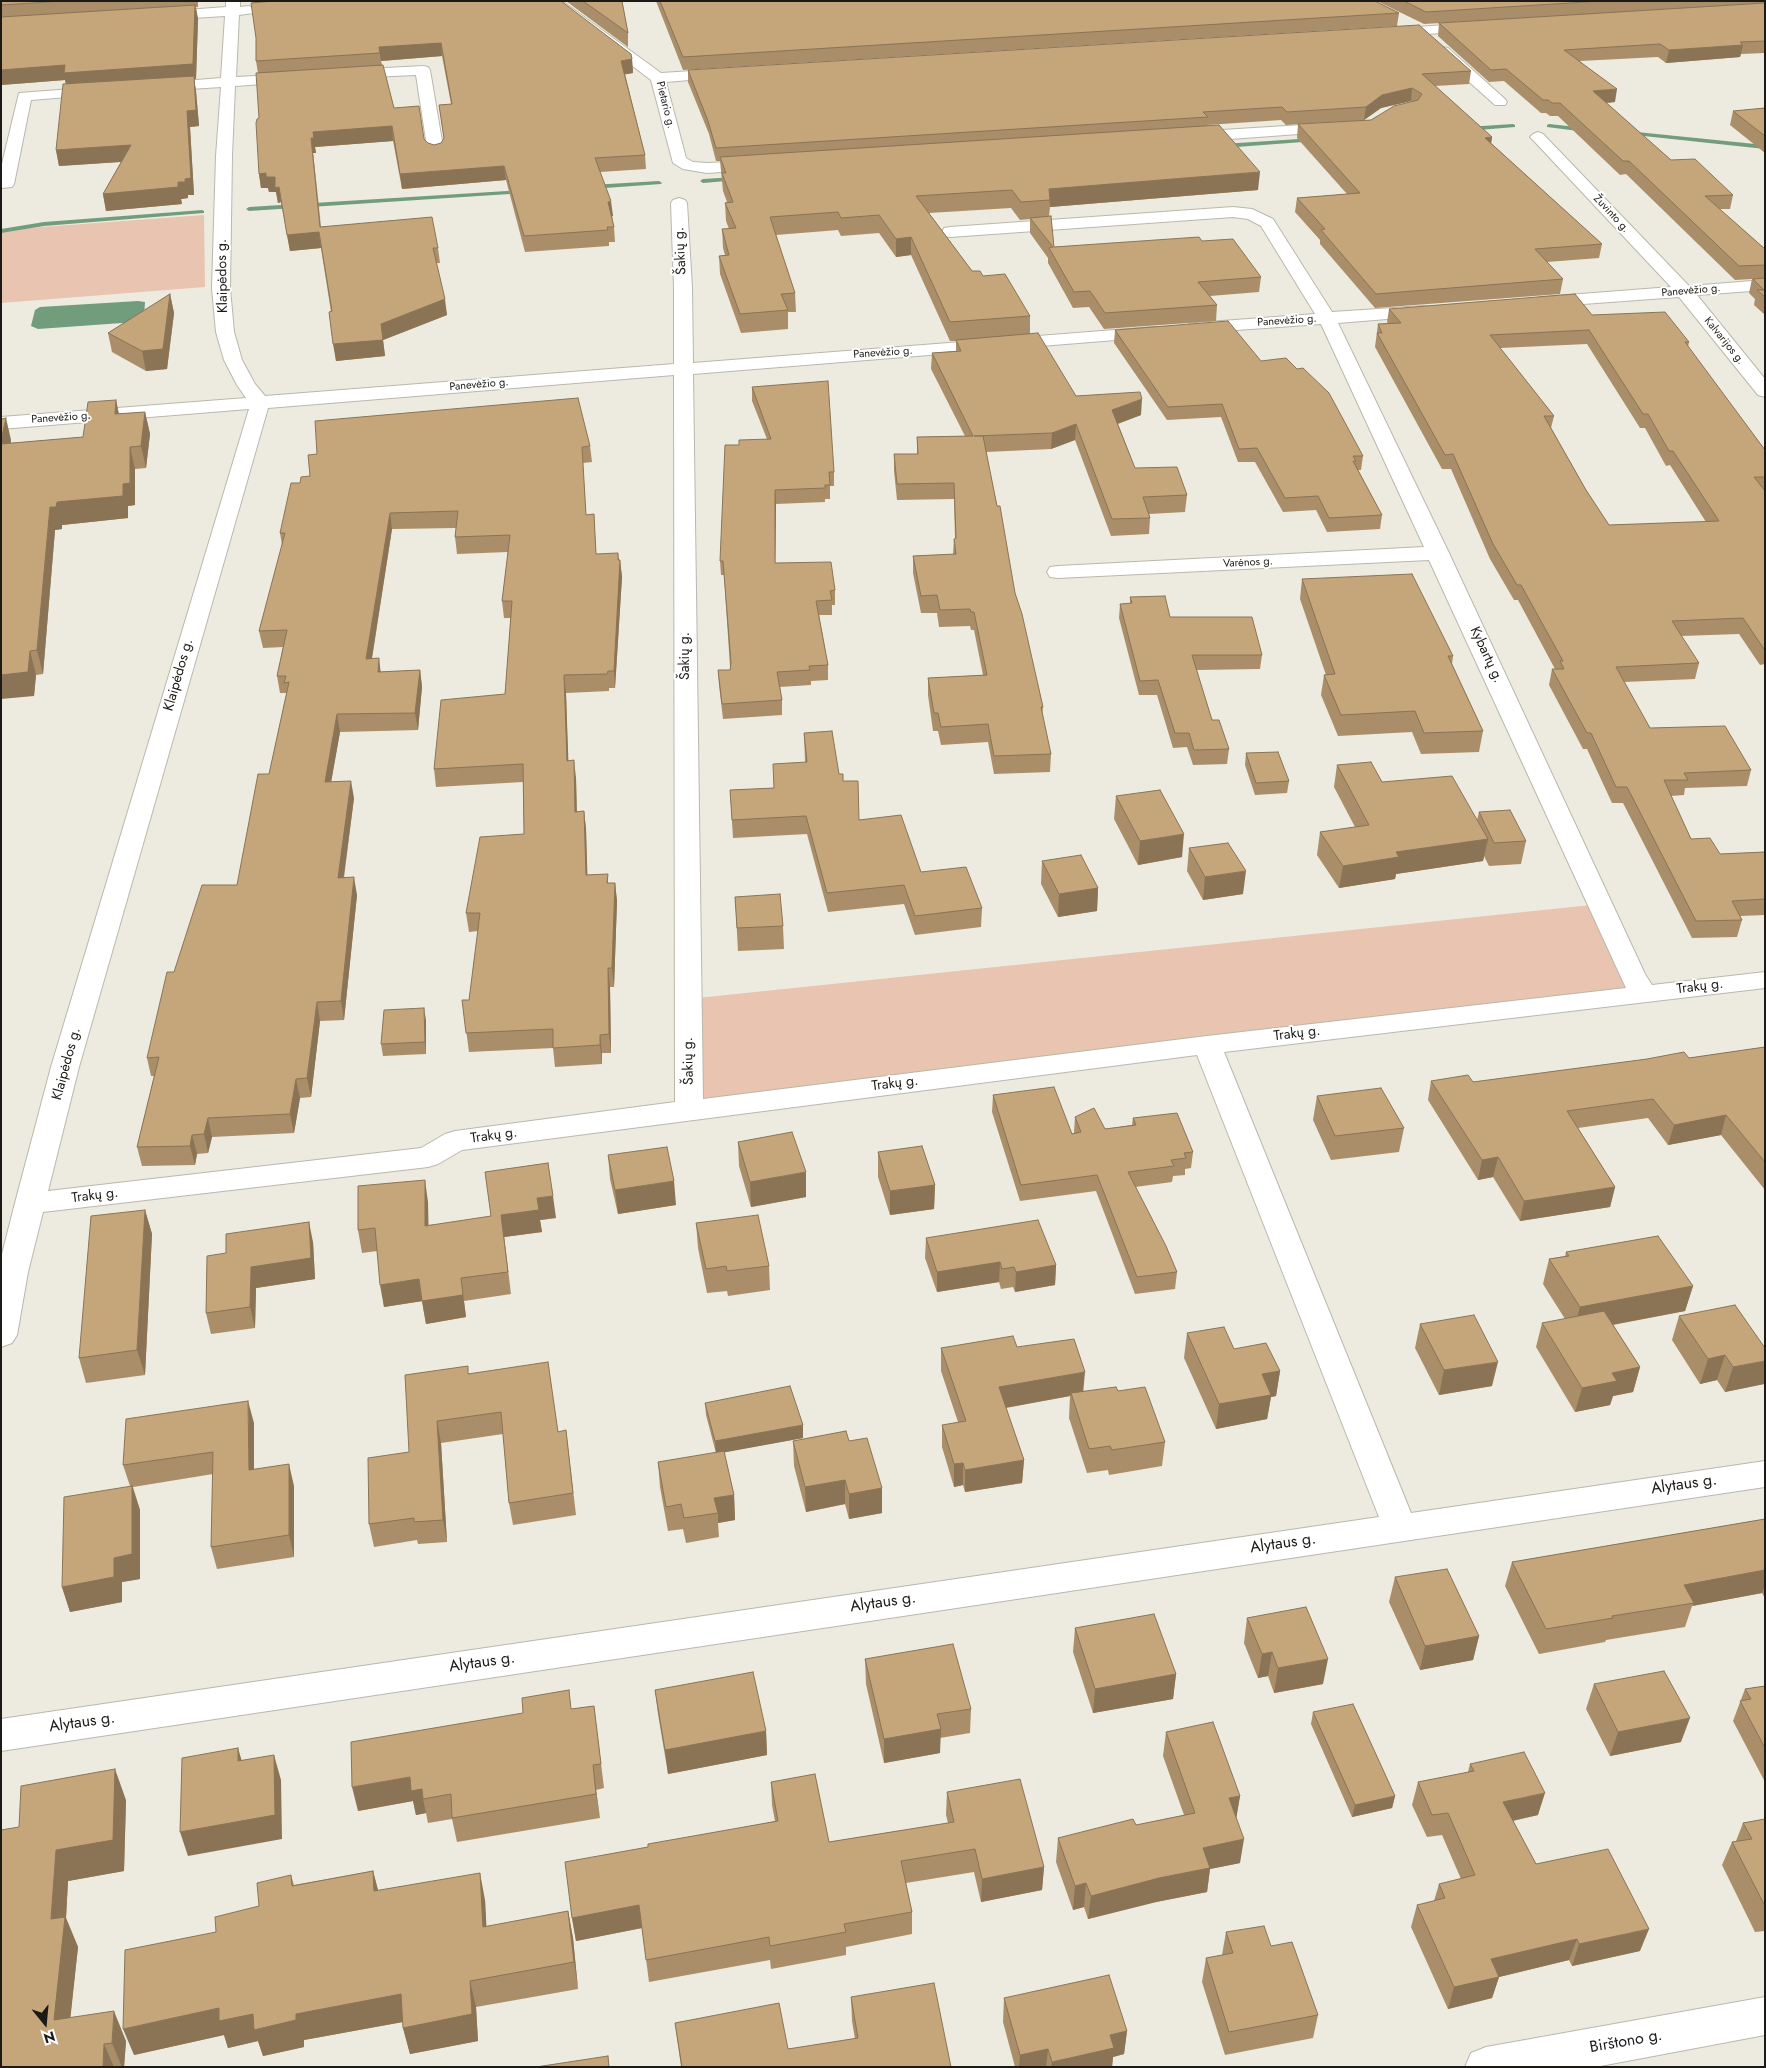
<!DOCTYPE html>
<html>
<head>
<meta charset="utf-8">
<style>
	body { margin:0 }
	#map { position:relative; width:1766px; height:2068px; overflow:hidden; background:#edebdf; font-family:Jost,sans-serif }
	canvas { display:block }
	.frame { position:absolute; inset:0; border:2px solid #1b1a16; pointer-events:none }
	.north { position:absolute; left:20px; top:1998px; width:50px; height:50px; -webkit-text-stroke:4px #fff; paint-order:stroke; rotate:163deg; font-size:14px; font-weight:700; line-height:20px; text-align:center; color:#1b1a16 }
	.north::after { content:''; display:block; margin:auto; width:18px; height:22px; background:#1b1a16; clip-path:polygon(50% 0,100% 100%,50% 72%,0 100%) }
</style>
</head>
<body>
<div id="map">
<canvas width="1766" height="2068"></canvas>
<div class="frame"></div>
<div class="north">N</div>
</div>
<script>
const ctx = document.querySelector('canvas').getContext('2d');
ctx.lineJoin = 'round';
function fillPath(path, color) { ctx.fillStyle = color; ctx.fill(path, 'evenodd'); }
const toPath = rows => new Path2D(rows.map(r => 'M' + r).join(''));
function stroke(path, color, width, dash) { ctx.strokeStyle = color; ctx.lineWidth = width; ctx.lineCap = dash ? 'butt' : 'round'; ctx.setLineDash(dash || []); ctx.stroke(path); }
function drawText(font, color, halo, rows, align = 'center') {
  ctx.font = font + ' Jost,sans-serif'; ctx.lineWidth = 4; ctx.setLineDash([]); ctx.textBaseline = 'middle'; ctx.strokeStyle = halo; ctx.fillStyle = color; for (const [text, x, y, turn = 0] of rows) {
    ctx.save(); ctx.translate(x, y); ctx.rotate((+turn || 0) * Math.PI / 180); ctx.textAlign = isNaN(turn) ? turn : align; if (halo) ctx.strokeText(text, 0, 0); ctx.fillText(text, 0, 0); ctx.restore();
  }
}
fillPath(toPath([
	[204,215,205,287,1,303,1,230],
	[1601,904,1643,993,689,1110,688,999]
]), '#e8c4b1');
fillPath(toPath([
	[138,301,145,302,144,318,136,322,38,329,31,326,35,310,40,307]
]), '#719d7c');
fillPath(toPath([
	[1513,124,1515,125,1515,127,1467,131,1464,129,1467,127,1513,124],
	[1549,124,1586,128,1589,130,1586,132,1547,127,1547,125,1549,124],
	[1627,131,1765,145,1765,149,1625,134,1624,133,1627,131],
	[1314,138,1316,139,1316,141,1223,148,1220,146,1223,144,1314,138],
	[736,177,738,178,738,180,703,183,700,181,703,179,736,177],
	[659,181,662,183,661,184,591,189,588,187,591,185,659,181],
	[523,190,526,192,525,193,249,211,246,209,249,207,523,190],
	[202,210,204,211,204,213,44,226,1,233,1,229,44,222,202,210]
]), '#719d7c');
const minor = toPath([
	[226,1,240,1,240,7,249,6,256,10,254,13,239,15,236,77,293,74,298,75,300,78,298,81,293,82,235,86,232,156,230,288,234,332,242,360,255,384,265,396,674,364,674,288,671,203,673,200,679,198,685,200,687,203,692,288,693,363,1153,327,1159,328,1162,332,1159,336,1153,337,693,374,703,1099,1207,1036,1626,988,1429,560,1058,578,1050,577,1047,572,1050,567,1058,566,1424,547,1321,324,1195,333,1189,332,1186,328,1189,324,1195,323,1315,314,1261,226,1248,219,1233,217,950,237,944,236,942,232,944,228,950,227,1233,207,1252,209,1273,219,1332,312,1424,306,1430,307,1433,311,1430,315,1424,316,1338,323,1449,553,1645,974,1652,985,1765,972,1765,988,1224,1052,1411,1513,1765,1461,1765,1487,1,1751,1,1719,1379,1517,1197,1055,462,1150,438,1164,428,1167,43,1212,28,1272,17,1335,12,1343,1,1347,1,1258,15,1203,51,1067,249,409,1,429,1,417,246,398,237,385,224,360,216,332,212,288,216,156,221,87,159,91,154,90,152,87,154,84,159,83,221,78,225,16,160,20,153,16,160,12,226,7,226,1],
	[674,375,675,1102,455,1131,445,1134,421,1148,48,1191,79,1067,268,408,674,375],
	[546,1,562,1,661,73,725,69,730,70,732,73,730,76,725,77,666,82,686,158,693,162,707,163,758,161,764,163,766,166,764,169,707,173,683,169,673,163,651,80,546,1],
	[1476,23,1483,27,1481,30,1387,37,1380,33,1387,29,1476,23],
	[1443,47,1448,48,1505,99,1507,102,1505,105,1495,105,1438,54,1436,51,1438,48,1443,47],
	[423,66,428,67,430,70,444,153,442,156,436,158,430,156,428,153,416,75,348,78,343,77,341,74,343,71,348,70,423,66],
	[99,87,104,88,106,91,104,94,31,100,14,184,12,187,1,188,1,168,19,93,99,87],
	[1334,123,1339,125,1342,128,1339,131,1190,142,1185,140,1182,137,1185,134,1190,132,1334,123],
	[1538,132,1543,134,1689,286,1765,280,1765,290,1697,295,1765,379,1765,397,1758,395,1679,297,1542,307,1536,306,1533,302,1536,298,1542,297,1671,287,1533,140,1530,137,1533,134,1538,132],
	[1765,1997,1765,2035,1595,2067,1465,2067,1471,2053,1486,2047,1765,1997]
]);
stroke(minor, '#bab8ac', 2);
fillPath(minor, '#fff');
fillPath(toPath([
	[1,1,198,1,198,7,196,7,198,19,196,79,194,79,196,91,199,126,190,127,194,195,188,195,188,198,181,199,182,204,106,211,103,194,121,162,59,166,56,150,66,84,65,80,1,85],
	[252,1,561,1,632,59,633,73,625,74,645,155,646,169,600,172,613,216,612,216,614,227,615,242,609,242,609,246,525,252,506,180,402,189,393,141,315,147,316,153,313,153,321,227,438,248,440,263,436,263,447,315,383,340,385,356,336,361,331,312,321,248,290,251,281,202,278,203,276,192,269,192,268,188,261,188,259,174,259,118,258,73,256,61,256,38],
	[442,56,451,104,439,105,444,139,441,143,434,145,428,143,424,139,394,108,381,61],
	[566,1,622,1,628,33,628,47],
	[656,1,1375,1,1399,13,1397,26,683,70],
	[1377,1,1765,1,1765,53,1741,54,1740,57,1666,63,1658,57,1580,61,1615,102,1606,103,1671,160,1733,195,1730,209,1719,209,1765,249,1765,315,1754,305,1755,299,1749,293,1752,279,1735,280,1626,174,1620,175,1558,116,1550,116,1546,113,1541,113,1504,81,1489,82,1438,36,1439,23,1586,14,1424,24],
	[688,70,1471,71,1469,84,1435,86,1492,137,1491,143,1602,244,1599,258,1547,262,1563,279,1560,294,1375,308,1320,244,1320,240,1295,212,1297,198,1347,194,1297,138,1298,124,1346,121,1286,125,1281,120,1207,125,1207,126,1258,190,1050,207,1049,217,1054,247,1202,241,1261,277,1259,292,1210,296,1217,305,1216,321,1104,329,1089,307,1073,308,1048,263,1048,258,1030,233,1030,219,1020,220,1011,208,929,213,972,271,983,276,1030,316,1030,334,1076,396,1141,415,1118,424,1135,468,1187,495,1185,512,1149,514,1150,518,1149,534,1111,536,1075,440,1051,449,986,452,1015,593,1043,707,1042,716,1051,754,1050,772,994,774,988,742,941,745,938,731,933,731,928,695,928,678,983,675,974,630,971,630,970,626,939,627,937,613,921,613,913,573,913,556,953,554,954,539,955,539,954,499,897,500,894,471,894,454,917,454,917,437,965,436,931,369,932,353,956,351,956,341,950,341,911,255,896,257,879,233,841,236,838,230,776,235,795,293,796,312,788,312,788,329,741,333,720,274,719,256,725,255,723,248,722,229,729,229,726,221,725,203,727,202,723,191,720,161,716,161,709,134,688,82],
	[1411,101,1411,102,1371,120,1364,120,1381,108],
	[1765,108,1765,153,1730,125,1733,111],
	[170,294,174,313,167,369,146,371,112,352,108,333],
	[1389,309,1592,315,1689,342,1688,347,1765,450,1765,664,1760,665,1739,634,1681,636,1699,663,1695,679,1624,682,1650,728,1751,770,1747,786,1685,788,1684,795,1671,796,1691,839,1720,854,1765,852,1765,915,1740,916,1742,920,1737,937,1692,938,1623,803,1612,803,1587,749,1583,749,1549,685,1552,669,1555,669,1518,600,1514,600,1490,559,1451,469,1442,469,1375,347,1378,324,1388,323,1387,322],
	[1587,344,1640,428,1645,428,1666,466,1670,465,1706,522,1609,525,1586,490,1551,428,1554,416,1500,348],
	[1115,330,1261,361,1363,456,1361,470,1358,470,1382,515,1380,529,1327,532,1316,510,1283,512,1255,462,1238,462,1221,417,1167,420,1114,343],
	[752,387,834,472,834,486,830,486,830,499,825,499,825,502,776,504,775,563,835,590,835,605,832,605,832,615,819,615,828,665,828,680,811,681,811,685,780,687,782,700,782,715,723,719,719,685,718,670,730,670,730,667,724,575,721,575,720,561,767,439,752,401],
	[116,400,119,414,145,412,150,434,146,468,135,469,135,505,128,506,128,518,62,525,62,529,55,530,43,674,36,675,34,696,1,419,11,440,11,443,83,437],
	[590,446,592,462,583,463,586,515,594,514,596,554,620,560,622,577,615,688,609,688,609,691,566,693,568,761,576,778,577,812,584,811,586,829,587,875,608,874,608,883,615,883,617,901,614,987,610,987,611,1053,602,1053,602,1064,555,1067,553,1048,469,1052,462,1000,469,1000,478,931,469,932,466,913,524,834,523,782,436,787,434,769,505,694,511,618,504,618,502,601,508,552,457,554,455,537,456,528,392,529,372,659,381,672,420,670,422,687,418,730,340,732,331,781,354,798,344,878,357,895,344,1020,320,1021,311,1097,300,1098,294,1133,212,1137,208,1153,197,1154,195,1165,142,1166,137,1147,154,1076,151,1076,147,1058,174,972,237,885,269,774,286,696,286,693,280,693,277,676,283,647,263,648,259,631,282,545,280,533,300,483,310,476],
	[1302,579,1453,656,1452,664,1483,731,1479,752,1421,754,1412,732,1338,736,1321,695,1324,675,1326,675,1300,599],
	[1130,597,1170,617,1262,655,1260,669,1196,670,1212,720,1229,749,1227,764,1193,765,1187,747,1173,748,1157,695,1139,695,1119,618,1120,604,1130,604],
	[804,733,839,774,843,781,859,820,921,872,982,908,981,927,915,935,904,904,828,912,807,834,733,838,730,790,774,788,805,762],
	[1246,753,1289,781,1287,793,1255,795,1245,765],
	[1337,765,1382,782,1477,820,1479,812,1526,841,1521,864,1489,866,1484,856,1483,861,1396,874,1395,879,1339,888,1317,855,1320,832,1355,827,1334,787],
	[1116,796,1182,857,1138,865,1114,819],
	[1189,848,1243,894,1203,900,1187,871],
	[1042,861,1098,888,1097,911,1058,917,1041,884],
	[735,897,783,926,784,949,738,951],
	[426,1020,426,1054,383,1056,381,1044],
	[1765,1047,1765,1190,1721,1135,1668,1145,1648,1118,1578,1128,1615,1187,1610,1207,1520,1221,1493,1177,1478,1180,1428,1100,1431,1081,1473,1082,1689,1058],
	[993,1095,1072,1134,1074,1133,1075,1117,1105,1129,1132,1125,1133,1118,1193,1152,1191,1168,1185,1169,1185,1175,1173,1176,1172,1182,1135,1187,1177,1272,1175,1289,1135,1294,1096,1191,1020,1201,992,1112],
	[1317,1096,1404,1128,1399,1152,1331,1160,1313,1120],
	[738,1142,806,1197,751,1207,739,1166],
	[878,1152,935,1185,934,1209,890,1215,878,1177],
	[608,1155,676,1205,618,1214,610,1179],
	[428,1202,428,1225,556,1218,540,1220,542,1232,504,1237,511,1294,464,1301,466,1317,426,1324,422,1301,384,1307,377,1251,362,1253,358,1230],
	[145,1210,152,1234,145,1375,86,1383,79,1358],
	[696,1223,769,1266,770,1290,728,1296,727,1291,707,1293,698,1248],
	[926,1238,1056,1265,1055,1285,1015,1292,1013,1287,1001,1289,999,1282,937,1292,925,1258],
	[313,1242,315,1279,256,1288,255,1328,211,1334,206,1313],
	[1566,1252,1693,1286,1685,1311,1613,1325,1640,1367,1633,1392,1613,1396,1610,1405,1575,1412,1536,1347,1542,1323,1565,1319,1543,1284,1549,1259,1565,1256],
	[1679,1316,1764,1384,1725,1392,1717,1380,1700,1384,1672,1340],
	[1420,1324,1492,1386,1439,1395,1415,1348],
	[1187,1333,1234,1349,1280,1371,1276,1396,1271,1397,1267,1419,1216,1429,1184,1358],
	[1017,1347,1083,1391,1118,1391,1165,1442,1162,1466,1109,1475,1108,1470,1087,1473,1069,1418,1070,1396,1006,1408,1024,1460,1022,1483,965,1492,963,1485,954,1487,942,1447,942,1425,958,1422,941,1371,941,1348],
	[469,1373,558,1432,566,1430,576,1515,513,1525,509,1503,503,1434,441,1443,447,1542,418,1544,417,1540,374,1547,369,1524,409,1452],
	[705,1403,803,1425,803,1438,724,1452,734,1495,735,1520,718,1523,719,1537,686,1543,683,1529,668,1531,660,1487,658,1462,716,1453,706,1415],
	[254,1423,254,1469,294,1486,294,1557,217,1569,211,1547,213,1474,133,1487,140,1510,140,1579,122,1582,122,1602,70,1612,62,1587,130,1486,123,1465],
	[793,1441,849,1441,882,1513,849,1519,845,1504,806,1512,794,1466],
	[1765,1519,1765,1598,1762,1593,1692,1606,1685,1627,1606,1640,1605,1642,1539,1654,1505,1586,1512,1562],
	[1395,1577,1479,1636,1473,1660,1420,1670,1389,1602],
	[1247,1618,1323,1684,1274,1693,1268,1676,1258,1678,1244,1643],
	[1075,1628,1176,1674,1173,1699,1093,1713,1073,1652],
	[865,1659,971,1709,970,1733,940,1738,940,1753,884,1763,866,1684],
	[1594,1684,1681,1742,1610,1756,1586,1709],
	[1765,1686,1765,1782,1733,1721,1745,1689],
	[655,1690,766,1731,767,1755,668,1774,658,1714],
	[594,1706,604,1788,596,1790,600,1818,457,1842,452,1819,428,1823,426,1813,416,1815,413,1801,358,1811,572,1709],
	[1313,1712,1395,1796,1392,1808,1352,1817,1311,1724],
	[1166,1732,1240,1796,1236,1818,1240,1863,1210,1869,1207,1892,1156,1902,1088,1919,1084,1907,1073,1910,1056,1862,1058,1838,1136,1825,1184,1815,1163,1756],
	[1470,1764,1538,1815,1513,1821,1536,1864,1640,1951,1572,1966,1569,1960,1499,1977,1492,1998,1448,2009,1411,1927,1417,1905,1434,1901,1439,1884,1461,1879,1442,1835,1427,1837,1412,1805,1418,1782,1468,1772],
	[771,1782,829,1842,948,1823,946,1815,947,1792,1044,1867,1042,1890,981,1902,974,1872,906,1883,912,1912,912,1934,846,1947,846,1955,771,1969,770,1960,649,1982,642,1928,576,1941,572,1918,648,1847,775,1821,772,1805],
	[126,1800,124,1871,68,1881,66,1918,78,1947,70,2018,126,2041,124,2067,1,2067,19,1827],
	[1765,1819,1765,1931,1755,1932,1722,1865,1732,1842,1736,1841,1743,1823],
	[373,1871,378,1890,485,1900,486,1927,568,1911,573,1938,578,1989,476,2007,478,2041,410,2054,403,2028,403,2022,304,2040,304,2047,263,2056,258,2041,228,2048,224,2035,134,2055,216,1932,259,1906,291,1875,294,1885],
	[1226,1932,1271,1946,1318,2015,1313,2038,1225,2055,1202,1982,1206,1958,1222,1955],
	[851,1997,951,2067,681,2067,675,2023,788,2049,855,2039,852,2021],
	[1004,1998,1127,2031,1124,2054,1113,2057,1112,2067,1015,2067,1003,2022]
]), '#a98e69');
fillPath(toPath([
	[195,5,198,19,196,79,194,79,196,91,199,126,190,127,194,195,188,195,188,198,181,199,182,204,106,211,103,194,178,187,67,88,65,80,1,85,1,70],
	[441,43,442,56,381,61,379,47],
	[1743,45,1740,57,1666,63,1669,50],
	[632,59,633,73,622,75,621,61],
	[1412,88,1411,101,1381,108,1364,120,1366,107,1382,95],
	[1617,89,1615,102,1591,104,1593,91],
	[392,126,393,141,315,147,316,153,313,153,323,242,311,138,313,132],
	[1492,137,1490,150,1485,138],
	[131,145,134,161,59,166,56,150],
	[504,166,506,180,402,189,400,174],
	[1260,172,1258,190,1050,207,1049,189],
	[266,173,275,177,279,187,281,202,278,203,276,192,269,192,268,188,261,188,259,174],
	[611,201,613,216,609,217,608,202],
	[319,232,321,248,290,251,287,235],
	[911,237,911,255,896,257,896,239],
	[170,294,174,313,167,369,146,371,142,351],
	[445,299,447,315,383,340,385,356,336,361,333,344,381,324],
	[1142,399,1141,415,1111,426,1112,410],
	[116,400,120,421,115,414],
	[145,412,150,434,146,468,141,446],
	[6,418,11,440,6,466,1,446,1,441],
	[1076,424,1075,440,1051,449,1052,433],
	[130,447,135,469,135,505,128,506,128,518,62,525,62,529,55,530,43,674,37,650,50,507,57,502,123,484],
	[775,490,776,504,775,578],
	[390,513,392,529,369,676,366,659],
	[618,553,620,570,620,560,622,577,615,688,614,671],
	[30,651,36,675,34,696,1,699,1,675],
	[379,658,381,675,378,672],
	[420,670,422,687,418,730,415,713],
	[564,675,566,693,569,778,567,761],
	[337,714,340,732,328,800,325,782],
	[574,760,576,778,577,830,575,812],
	[351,781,354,798,341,896,338,878],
	[584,811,586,829,588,893,586,875],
	[1184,834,1182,857,1138,865,1140,841],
	[1488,839,1483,861,1396,874,1395,879,1339,888,1343,866,1396,852],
	[1246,871,1243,894,1203,900,1205,877],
	[354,877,357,895,344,1020,341,1001],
	[615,883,617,901,614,987,612,968],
	[1098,888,1097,911,1058,917,1059,894],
	[608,968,610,987,611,1053,609,1034],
	[317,1002,320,1021,311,1097,307,1078],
	[424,1008,426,1020,426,1054,425,1042],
	[600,1035,602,1053,602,1064,600,1045],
	[296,1079,300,1098,294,1133,290,1114],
	[1726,1115,1721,1135,1668,1145,1674,1125],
	[208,1118,212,1137,208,1153,204,1134],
	[192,1135,197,1154,195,1165,190,1146],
	[1498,1157,1493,1177,1478,1180,1482,1160],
	[806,1172,806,1197,751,1207,750,1182],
	[425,1180,428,1202,429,1248,425,1226],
	[674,1181,676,1205,618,1214,615,1190],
	[935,1185,934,1209,890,1215,890,1191],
	[1615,1187,1610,1207,1520,1221,1524,1201],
	[553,1196,556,1218,540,1220,542,1232,504,1237,511,1294,501,1215,537,1198],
	[145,1210,152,1234,145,1375,137,1350],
	[309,1222,313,1242,315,1279,256,1288,255,1328,250,1307,251,1267],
	[1000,1262,999,1282,937,1292,937,1272],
	[1056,1265,1055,1285,1015,1292,1016,1272],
	[461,1278,466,1317,426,1324,422,1301],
	[419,1279,423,1301,384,1307,380,1285],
	[1693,1286,1685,1311,1573,1332,1580,1307],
	[1725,1355,1717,1380,1700,1384,1708,1359],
	[1765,1361,1764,1384,1725,1392,1733,1367],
	[1498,1362,1492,1386,1439,1395,1444,1370],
	[1640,1367,1633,1392,1613,1396,1610,1405,1575,1412,1582,1388,1612,1373],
	[1280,1371,1276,1396,1271,1397,1267,1419,1216,1429,1219,1404,1262,1374],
	[1085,1372,1083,1394,1071,1393,1070,1396,998,1409,999,1387],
	[248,1401,254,1423,254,1492,249,1470],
	[437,1421,441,1443,447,1542,443,1520],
	[803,1425,803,1438,716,1454,715,1441],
	[1024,1460,1022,1483,965,1492,965,1470],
	[963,1463,963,1485,954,1487,954,1464],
	[289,1464,294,1486,294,1557,289,1535],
	[845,1480,845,1504,806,1512,805,1487],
	[132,1486,140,1510,140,1579,122,1582,122,1602,70,1612,62,1587,114,1558],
	[882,1488,882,1513,849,1519,849,1494],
	[734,1495,735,1520,718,1523,718,1513,714,1498],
	[1765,1570,1765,1585,1762,1593,1692,1606,1694,1603,1684,1585],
	[1479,1636,1473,1660,1420,1670,1425,1646],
	[1272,1652,1268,1676,1258,1678,1262,1654],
	[1328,1659,1323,1684,1274,1693,1278,1668],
	[1176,1674,1173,1699,1093,1713,1095,1689],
	[1690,1718,1681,1742,1610,1756,1618,1732],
	[941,1729,940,1753,884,1763,884,1739],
	[766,1731,767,1755,668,1774,665,1750],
	[238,1748,245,1772,238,1761],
	[274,1755,281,1780,282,1839,188,1856,180,1832],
	[593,1765,596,1790,600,1818,596,1794],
	[115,1769,126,1800,124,1871,68,1881,66,1918,78,1947,67,2050,54,2020,51,1919,56,1850],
	[410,1777,422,1789,423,1799,426,1813,416,1815,413,1801,358,1811,352,1787],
	[1545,1793,1538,1815,1497,1824,1503,1802],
	[1240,1796,1236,1820,1229,1798],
	[1395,1796,1392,1808,1352,1817,1355,1805],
	[1244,1839,1240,1863,1210,1869,1207,1892,1156,1902,1088,1919,1091,1896,1203,1848],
	[1044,1867,1042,1890,981,1902,982,1879],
	[373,1871,380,1898,374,1891],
	[480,1873,485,1900,488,1954,483,1927],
	[1086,1883,1084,1907,1073,1910,1075,1886],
	[639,1905,642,1928,576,1941,572,1918],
	[568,1911,573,1938,578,1989,574,1962],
	[1649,1929,1640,1951,1572,1966,1579,1944],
	[1577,1939,1569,1960,1499,1977,1492,1998,1448,2009,1454,1987,1491,1959],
	[470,1981,476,2007,478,2041,410,2054,403,2028],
	[401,1994,408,2021,304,2040,304,2047,263,2056,258,2041,228,2048,224,2035,134,2055,123,2029,219,2008,253,2014,296,2014],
	[114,2011,126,2041,124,2067,122,2067,112,2043],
	[1127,2031,1124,2054,1113,2057,1112,2067,1051,2067,1052,2062,1110,2035],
	[104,2044,114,2067,103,2067],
	[1048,2049,1046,2067,1019,2067,1020,2055]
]), '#8a7455');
const building = toPath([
	[1,1,63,1,1,5,1,1],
	[274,1,561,1,631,54,632,59,621,61,645,155,595,158,611,201,608,202,614,227,607,227,608,230,524,236,504,166,400,174,392,126,313,132,314,138,311,138,320,227,432,217,438,248,433,248,445,299,381,324,383,340,333,344,329,312,332,311,319,232,287,235,279,187,275,188,275,177,266,177,266,173,259,174,256,123,257,119,259,118,256,73,383,65,394,108,419,106,424,139,428,143,434,145,441,143,444,138,439,105,452,104,441,43,379,47,380,53,256,61,256,38,251,3,274,1],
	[583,1,622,1,628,33,583,1],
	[660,1,1375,1,1399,13,683,57,660,1],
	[1404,1,1601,1,1426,12,1404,1],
	[1765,3,1765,41,1740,42,1743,45,1669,50,1660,44,1564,50,1617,89,1593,91,1671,160,1695,159,1733,195,1705,196,1765,249,1765,265,1739,266,1629,161,1623,161,1560,103,1552,103,1548,100,1543,100,1506,69,1491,70,1439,23,1765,3],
	[195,5,193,64,64,73,65,65,1,70,1,17,195,5],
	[1419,25,1471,71,1422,74,1492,137,1485,138,1602,244,1535,249,1563,279,1376,294,1321,230,1325,229,1297,198,1360,193,1298,124,1371,120,1394,106,1418,100,1422,94,1412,88,1382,95,1366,107,1287,112,1282,107,1203,112,1208,117,716,148,708,121,688,70,1419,25],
	[194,76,196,110,187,111,191,178,185,179,185,182,178,182,178,187,103,194,131,145,56,150,63,84,194,76],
	[1765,108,1765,136,1733,111,1765,108],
	[1219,125,1260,172,1049,189,1050,200,1021,202,1012,190,916,196,972,271,980,271,983,276,1005,274,1030,316,950,322,911,237,896,239,879,215,841,218,838,212,770,217,795,293,781,294,788,310,740,314,719,256,729,255,722,229,736,228,725,203,733,202,722,173,726,173,720,157,1219,125],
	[1051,216,1054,247,1199,237,1202,241,1233,239,1261,277,1198,282,1217,305,1105,313,1090,291,1074,292,1049,248,1053,247,1030,218,1051,216],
	[1765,278,1765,297,1757,290,1764,290,1753,279,1765,278],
	[170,294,163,349,142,351,108,333,170,294],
	[1575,294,1592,315,1665,312,1689,342,1685,342,1765,450,1765,477,1754,477,1765,491,1765,649,1764,649,1743,618,1672,621,1699,663,1616,667,1650,728,1725,726,1751,770,1684,773,1688,780,1664,780,1691,839,1710,838,1720,854,1765,852,1765,899,1732,901,1742,920,1696,921,1627,787,1616,787,1591,733,1587,733,1552,669,1564,669,1560,661,1563,661,1521,585,1517,585,1493,544,1453,454,1445,455,1377,333,1382,333,1378,324,1401,323,1389,309,1575,294],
	[1589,330,1643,414,1648,414,1669,451,1673,451,1719,521,1609,525,1586,490,1544,416,1554,416,1490,335,1589,330],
	[1228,321,1261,361,1286,358,1297,369,1303,368,1329,393,1363,456,1353,456,1356,461,1353,461,1382,515,1329,518,1318,496,1285,498,1257,448,1239,449,1222,404,1168,407,1115,330,1228,321],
	[1038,333,1076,396,1140,392,1142,399,1112,410,1135,468,1177,467,1187,495,1143,497,1150,518,1112,519,1076,424,1052,433,974,436,983,436,997,506,1000,506,1015,593,1022,614,1043,707,1041,707,1051,754,994,756,988,724,941,727,938,713,934,713,928,678,987,675,974,612,971,612,970,609,940,610,937,595,921,596,913,556,956,554,954,539,956,538,954,483,897,484,894,454,918,454,917,437,973,436,932,353,961,351,956,340,1038,333],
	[828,381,834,472,829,472,830,485,825,485,825,488,775,490,775,563,831,562,835,590,830,591,832,600,816,601,828,665,809,666,810,670,777,672,782,700,722,704,718,670,730,670,731,663,723,561,720,561,725,445,739,445,739,440,771,439,752,387,828,381],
	[578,398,590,446,582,447,586,515,594,514,596,554,618,553,618,560,620,560,614,671,608,671,607,674,564,675,567,761,574,760,575,812,584,811,586,875,608,874,607,883,615,883,612,968,608,968,609,1034,600,1035,600,1045,553,1048,553,1029,466,1033,462,1000,469,1000,480,913,466,913,480,837,524,834,523,764,434,769,441,700,505,694,512,601,502,601,510,535,455,537,458,511,390,513,366,659,379,658,378,672,420,670,415,713,337,714,325,782,351,781,338,878,354,877,341,1001,317,1002,307,1078,296,1079,290,1114,208,1118,204,1134,192,1135,190,1146,137,1147,159,1057,147,1058,167,972,174,972,202,885,237,885,258,774,269,774,289,682,284,683,286,676,277,676,287,630,259,631,285,533,280,533,291,483,300,483,301,477,310,476,308,455,317,454,315,421,578,398],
	[116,400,115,414,145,412,141,446,130,447,130,483,123,484,123,496,57,502,56,507,50,507,37,650,30,651,28,672,1,675,1,444,83,437,88,402,116,400],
	[6,418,1,441,1,419,6,418],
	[1412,574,1453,656,1448,656,1483,731,1424,733,1415,711,1341,715,1324,675,1335,674,1302,579,1412,574],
	[1165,596,1170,617,1252,617,1262,655,1192,655,1212,720,1219,720,1229,749,1194,750,1189,733,1175,733,1158,680,1140,681,1120,604,1132,603,1130,597,1165,596],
	[832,731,839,774,843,774,843,781,858,781,859,820,901,815,921,872,966,867,982,908,915,916,904,885,827,893,806,816,732,820,730,790,774,788,773,764,807,762,804,733,832,731],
	[1278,752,1289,781,1256,783,1246,753,1278,752],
	[1371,762,1382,782,1452,776,1488,839,1396,852,1399,857,1343,866,1320,832,1369,825,1337,765,1371,762],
	[1160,790,1184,834,1140,841,1116,796,1160,790],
	[1510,810,1526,841,1494,843,1479,812,1510,810],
	[1228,843,1246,871,1205,877,1189,848,1228,843],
	[1081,855,1098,888,1059,894,1042,861,1081,855],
	[780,894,783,926,737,928,735,897,780,894],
	[424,1008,425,1042,381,1044,384,1010,424,1008],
	[1765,1047,1765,1162,1726,1115,1674,1125,1653,1099,1567,1111,1615,1187,1524,1201,1498,1157,1482,1160,1431,1081,1468,1075,1473,1082,1647,1059,1684,1052,1689,1058,1765,1047],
	[1054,1087,1072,1134,1081,1132,1075,1117,1094,1108,1105,1129,1136,1125,1133,1118,1177,1113,1193,1152,1184,1153,1186,1158,1171,1160,1174,1166,1128,1172,1166,1246,1177,1272,1137,1277,1097,1175,1021,1185,993,1095,1054,1087],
	[1381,1088,1404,1128,1335,1136,1317,1096,1381,1088],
	[792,1132,806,1172,750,1182,738,1142,792,1132],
	[922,1146,935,1185,890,1191,878,1152,922,1146],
	[667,1147,674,1181,615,1190,608,1155,667,1147],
	[548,1163,553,1196,537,1198,539,1210,501,1215,508,1272,461,1278,463,1295,422,1301,419,1279,380,1285,375,1228,358,1230,358,1186,425,1180,425,1226,491,1216,485,1172,548,1163],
	[145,1210,137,1350,79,1358,91,1216,145,1210],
	[758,1215,769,1266,727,1271,726,1266,706,1269,696,1223,758,1215],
	[1038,1220,1056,1265,1016,1272,1014,1267,1002,1269,1000,1262,937,1272,926,1238,1038,1220],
	[309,1222,311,1258,251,1267,250,1307,206,1313,207,1256,226,1253,226,1234,309,1222],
	[1658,1236,1693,1286,1580,1307,1549,1259,1569,1256,1566,1252,1658,1236],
	[1735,1305,1765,1348,1765,1361,1733,1367,1725,1355,1708,1359,1679,1316,1735,1305],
	[1604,1311,1640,1367,1612,1373,1617,1381,1582,1388,1542,1323,1604,1311],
	[1474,1315,1498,1362,1444,1370,1420,1324,1474,1315],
	[1224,1327,1234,1349,1266,1343,1280,1371,1262,1374,1271,1395,1219,1404,1187,1333,1224,1327],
	[1013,1336,1017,1347,1074,1339,1085,1372,999,1387,1024,1460,965,1470,963,1463,954,1464,942,1425,966,1421,941,1348,1013,1336],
	[548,1362,558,1432,566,1430,573,1493,509,1503,501,1412,437,1421,443,1520,414,1522,414,1518,369,1524,368,1458,409,1452,405,1375,468,1366,468,1374,548,1362],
	[790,1386,803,1425,715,1441,705,1403,790,1386],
	[1116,1387,1118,1391,1145,1387,1165,1442,1112,1450,1110,1446,1089,1449,1071,1393,1116,1387],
	[248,1401,249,1470,289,1464,289,1535,211,1547,213,1452,123,1465,126,1419,248,1401],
	[846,1431,849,1441,867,1438,882,1488,849,1494,845,1480,805,1487,793,1441,846,1431],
	[724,1451,734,1495,714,1498,718,1513,684,1518,681,1504,666,1507,658,1462,724,1451],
	[132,1486,132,1554,114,1558,114,1577,62,1587,64,1497,132,1486],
	[1765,1519,1765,1570,1684,1585,1694,1603,1612,1616,1613,1618,1546,1629,1512,1562,1765,1519],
	[1447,1569,1479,1636,1425,1646,1395,1577,1447,1569],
	[1306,1607,1328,1659,1278,1668,1272,1652,1262,1654,1247,1618,1306,1607],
	[1154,1614,1176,1674,1095,1689,1075,1628,1154,1614],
	[953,1644,971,1709,937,1714,941,1729,884,1739,865,1659,953,1644],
	[1664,1671,1690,1718,1618,1732,1594,1684,1664,1671],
	[753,1672,766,1731,665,1750,655,1690,753,1672],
	[1765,1686,1765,1748,1740,1701,1751,1699,1745,1689,1765,1686],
	[569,1690,571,1709,594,1706,601,1764,593,1765,596,1794,452,1818,451,1794,423,1799,422,1789,411,1791,410,1777,352,1787,351,1742,523,1713,522,1698,569,1690],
	[1353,1704,1395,1796,1355,1805,1313,1712,1353,1704],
	[1213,1722,1240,1796,1229,1798,1244,1839,1203,1848,1210,1868,1159,1878,1091,1896,1086,1883,1075,1886,1058,1838,1133,1819,1136,1825,1195,1813,1166,1732,1213,1722],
	[238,1748,238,1761,274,1755,275,1815,180,1832,182,1758,238,1748],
	[1524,1752,1545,1793,1503,1802,1536,1864,1608,1849,1649,1929,1579,1944,1577,1939,1491,1959,1499,1977,1454,1987,1417,1905,1445,1898,1439,1884,1475,1875,1448,1813,1432,1815,1418,1782,1474,1771,1470,1764,1524,1752],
	[115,1769,113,1840,56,1850,51,1919,65,1917,54,2020,114,2011,112,2043,104,2044,103,2067,1,2067,1,1830,19,1827,21,1786,115,1769],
	[815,1774,829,1842,954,1822,947,1792,1020,1779,1044,1867,982,1879,975,1849,901,1861,912,1912,844,1924,846,1932,770,1946,769,1937,646,1960,639,1905,572,1918,565,1862,648,1847,648,1844,778,1821,771,1782,815,1774],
	[1765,1819,1765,1906,1732,1842,1752,1839,1743,1823,1765,1819],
	[373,1871,374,1891,480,1873,483,1927,568,1911,574,1962,470,1981,472,2014,403,2028,401,1994,296,2014,296,2020,254,2030,253,2014,219,2021,219,2008,123,2029,125,1950,216,1932,215,1917,259,1906,257,1883,291,1875,292,1886,373,1871],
	[1264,1926,1271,1946,1292,1942,1318,2015,1229,2032,1206,1958,1233,1953,1226,1932,1264,1926],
	[1109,1975,1127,2031,1110,2035,1114,2048,1052,2062,1048,2049,1020,2055,1004,1998,1109,1975],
	[934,1983,951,2067,682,2067,675,2023,779,2003,788,2049,858,2038,851,1997,934,1983],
	[608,2056,609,2067,536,2067,608,2056]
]);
fillPath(building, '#c5a57a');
stroke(building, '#8a7455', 1);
drawText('11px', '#1b1a16', '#fff', [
	["Pietario g.",665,105,76],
	["Žuvinto g.",1611,214,47],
	["Panevėžio g.",1691,291,-5],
	["Panevėžio g.",1287,321,-4],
	["Kalvarijos g.",1724,341,51],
	["Panevėžio g.",883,353,-4],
	["Panevėžio g.",479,385,-5],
	["Panevėžio g.",61,418,-4],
	["Varėnos g.",1248,563,-3]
]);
drawText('14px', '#1b1a16', '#fff', [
	["Šakių g.",681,251,-93],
	["Klaipėdos g.",223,276,-91],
	["Kybartų g.",1486,655,65],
	["Šakių g.",686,656,-90],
	["Klaipėdos g.",179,675,-74],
	["Trakų g.",1700,987,-7],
	["Trakų g.",1297,1034,-7],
	["Šakių g.",689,1061,-91],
	["Klaipėdos g.",67,1064,-75],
	["Trakų g.",895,1084,-7],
	["Trakų g.",494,1136,-8],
	["Trakų g.",95,1196,-7]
]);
drawText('16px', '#1b1a16', '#fff', [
	["Alytaus g.",1684,1485,-8],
	["Alytaus g.",1283,1544,-8],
	["Alytaus g.",883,1603,-8],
	["Alytaus g.",482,1663,-8],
	["Alytaus g.",82,1723,-8],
	["Birštono g.",1626,2042,-10]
]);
</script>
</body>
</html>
